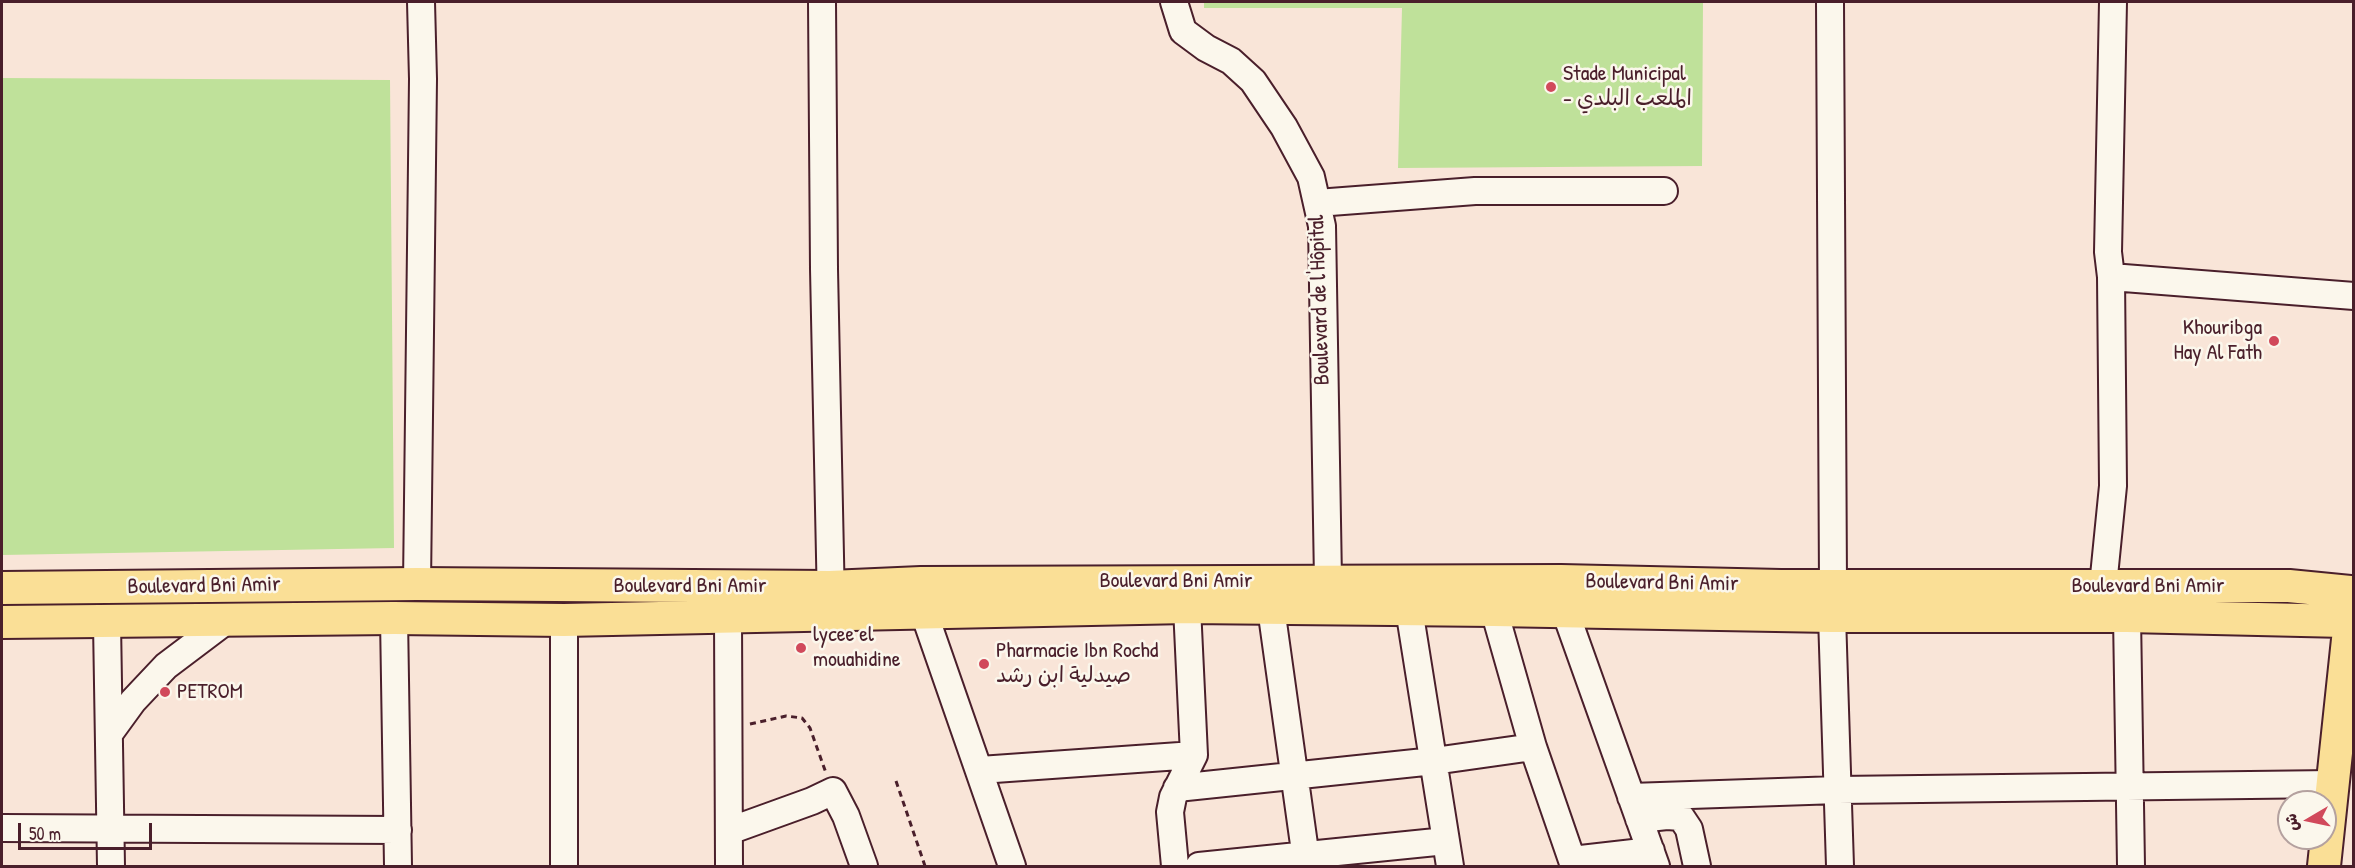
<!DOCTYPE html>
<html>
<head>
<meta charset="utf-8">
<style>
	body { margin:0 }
	#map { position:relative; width:2355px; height:868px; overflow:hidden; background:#f9e5d8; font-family:"Patrick Hand","Playpen Sans Arabic",sans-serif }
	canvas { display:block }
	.frame { position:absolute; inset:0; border:3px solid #4a1f2b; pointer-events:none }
	.north { position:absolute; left:2277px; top:790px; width:60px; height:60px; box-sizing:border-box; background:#fbf7ec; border:2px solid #b4a19f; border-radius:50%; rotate:261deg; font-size:16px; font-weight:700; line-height:24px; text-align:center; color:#4a1f2b }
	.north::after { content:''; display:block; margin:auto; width:21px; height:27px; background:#d1495b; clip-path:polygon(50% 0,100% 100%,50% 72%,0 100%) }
	.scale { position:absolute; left:18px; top:823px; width:134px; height:27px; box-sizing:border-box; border:3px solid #4a1f2b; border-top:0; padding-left:8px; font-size:18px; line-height:21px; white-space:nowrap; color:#4a1f2b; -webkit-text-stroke:4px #fbf7ec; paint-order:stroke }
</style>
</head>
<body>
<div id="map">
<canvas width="2355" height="868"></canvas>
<div class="frame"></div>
<div class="north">ش</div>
<div class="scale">50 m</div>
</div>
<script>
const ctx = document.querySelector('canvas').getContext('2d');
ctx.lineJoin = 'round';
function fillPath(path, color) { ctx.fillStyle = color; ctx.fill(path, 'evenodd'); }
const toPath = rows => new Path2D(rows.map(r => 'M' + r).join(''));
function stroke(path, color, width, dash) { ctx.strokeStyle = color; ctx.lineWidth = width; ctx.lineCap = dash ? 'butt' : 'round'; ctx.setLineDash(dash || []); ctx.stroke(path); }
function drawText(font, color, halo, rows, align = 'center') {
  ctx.font = font + ' "Patrick Hand","Playpen Sans Arabic",sans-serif'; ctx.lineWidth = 5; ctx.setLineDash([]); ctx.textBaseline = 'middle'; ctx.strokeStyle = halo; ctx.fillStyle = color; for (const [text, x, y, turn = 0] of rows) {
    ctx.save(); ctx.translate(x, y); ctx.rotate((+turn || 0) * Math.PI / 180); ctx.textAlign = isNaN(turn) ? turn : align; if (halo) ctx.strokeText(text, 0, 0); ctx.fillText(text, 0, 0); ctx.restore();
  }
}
fillPath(toPath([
	[1204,2,1703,2,1702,166,1398,168,1402,8,1204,8],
	[2,78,390,80,394,548,2,555]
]), '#bfe19a');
const minor = toPath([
	[822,2,824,269,831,604],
	[1174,2,1183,31,1206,48,1231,61,1253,81,1284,127,1311,177,1322,226,1328,580],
	[1830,2,1833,585],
	[2113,2,2108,252,2111,277,2354,296],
	[1317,203,1475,191,1664,191],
	[417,584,423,79,421,2],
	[2103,586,2113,486,2111,277],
	[1562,593,1565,611,1656,866],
	[923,596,924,613,1012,866],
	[1271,608,1307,866],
	[1409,609,1450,866],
	[1494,610,1533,747,1574,866],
	[1832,616,1840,866],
	[2127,616,2131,866],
	[728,617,729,866],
	[394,618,398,866],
	[107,623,111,866],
	[109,734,133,701,166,666,227,620],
	[980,770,1194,755],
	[1177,788,1434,761,1533,747],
	[1631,797,1838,790,2332,784],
	[1639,819,1667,816,1681,817,1689,829,1697,866],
	[2,828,398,830],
	[729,831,812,801,833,791,846,816,864,866],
	[1572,860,1651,851],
	[564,866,564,620],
	[1175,866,1170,812,1173,797,1194,755,1187,607],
	[1199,866,1446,841]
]);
const major = toPath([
	[2,588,417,584,830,587,921,583,1561,581,1781,586,2289,586,2350,592],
	[2,622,394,618,564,620,1187,607,1494,610,1832,616,2127,616,2345,621],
	[2324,866,2349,630]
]);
stroke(minor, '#4a1f2b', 30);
stroke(major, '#4a1f2b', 36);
stroke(toPath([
	[750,724,786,716,802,718,810,728,826,773],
	[896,781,925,866]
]), '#4a1f2b', 3, [6, 4.5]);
stroke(minor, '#fbf7ec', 26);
stroke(major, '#fadf96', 32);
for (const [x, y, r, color] of [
	[1551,87,6,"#d1495b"],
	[2274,341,6,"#d1495b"],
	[801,648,6,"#d1495b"],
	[984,664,6,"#d1495b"],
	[165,692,6,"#d1495b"]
]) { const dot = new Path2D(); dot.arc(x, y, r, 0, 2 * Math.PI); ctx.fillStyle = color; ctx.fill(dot); stroke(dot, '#fbf7ec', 2); }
drawText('22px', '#4a1f2b', '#fbf7ec', [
	["Stade Municipal",1563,74],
	["- الملعب البلدي",1563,99],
	["Khouribga",2262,328,"right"],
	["Hay Al Fath",2262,353,"right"],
	["lycee el",813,635],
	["mouahidine",813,660],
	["Pharmacie Ibn Rochd",996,651],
	["صيدلية ابن رشد",996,676],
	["PETROM",177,692]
], 'left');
drawText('22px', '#4a1f2b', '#fbf7ec', [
	["Boulevard de l'Hôpital",1320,300,-92],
	["Boulevard Bni Amir",1176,581],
	["Boulevard Bni Amir",1662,583,1],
	["Boulevard Bni Amir",204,586,-1],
	["Boulevard Bni Amir",690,586],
	["Boulevard Bni Amir",2148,586]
]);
</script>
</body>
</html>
